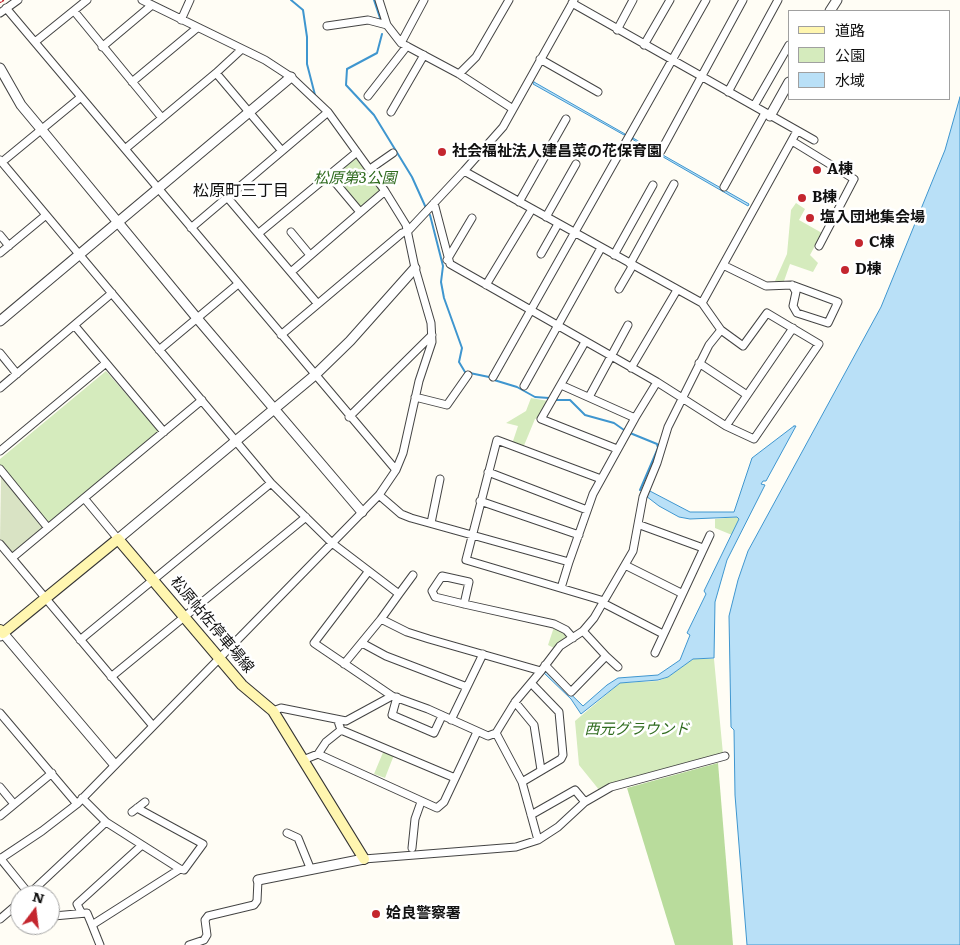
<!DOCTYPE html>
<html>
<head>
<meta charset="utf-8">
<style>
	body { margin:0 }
	#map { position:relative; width:960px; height:945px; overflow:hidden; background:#fffdf5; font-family:Literata,"Noto Sans JP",serif }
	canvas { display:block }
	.legend { position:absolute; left:788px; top:10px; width:162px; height:90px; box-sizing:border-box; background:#fff; border:1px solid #a0a0a0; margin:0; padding:6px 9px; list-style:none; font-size:15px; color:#111 }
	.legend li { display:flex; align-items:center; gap:10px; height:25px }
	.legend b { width:25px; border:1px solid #a0a0a0 }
	.north { position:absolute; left:10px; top:885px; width:50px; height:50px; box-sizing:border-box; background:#fff; border:1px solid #a0a0a0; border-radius:50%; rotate:15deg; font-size:14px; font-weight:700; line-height:20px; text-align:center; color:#111 }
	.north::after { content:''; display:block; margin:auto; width:18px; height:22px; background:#c4262e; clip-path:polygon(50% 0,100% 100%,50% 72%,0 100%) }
</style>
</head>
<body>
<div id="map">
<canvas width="960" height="945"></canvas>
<ul class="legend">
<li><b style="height:6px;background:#fff6b0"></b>道路</li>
<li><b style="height:14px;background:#d5ebbd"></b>公園</li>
<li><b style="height:14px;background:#b9e0f7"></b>水域</li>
</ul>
<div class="north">N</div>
</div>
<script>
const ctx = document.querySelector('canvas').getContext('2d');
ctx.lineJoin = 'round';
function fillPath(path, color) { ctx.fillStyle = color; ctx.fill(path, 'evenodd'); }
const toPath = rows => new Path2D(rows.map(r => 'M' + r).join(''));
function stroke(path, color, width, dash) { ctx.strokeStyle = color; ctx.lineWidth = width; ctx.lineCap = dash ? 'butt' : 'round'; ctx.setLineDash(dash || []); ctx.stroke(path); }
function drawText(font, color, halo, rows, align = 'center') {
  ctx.font = font + ' Literata,"Noto Sans JP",serif'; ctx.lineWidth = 5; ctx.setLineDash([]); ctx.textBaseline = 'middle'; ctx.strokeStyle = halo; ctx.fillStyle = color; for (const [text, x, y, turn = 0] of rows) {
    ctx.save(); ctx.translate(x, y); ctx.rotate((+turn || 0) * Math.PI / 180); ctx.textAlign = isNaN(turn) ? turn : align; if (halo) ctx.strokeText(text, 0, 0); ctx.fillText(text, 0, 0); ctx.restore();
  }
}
fillPath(toPath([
	[358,155,382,190,363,207,358,207,333,177],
	[796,203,805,209,799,220,822,233,810,255,818,263,813,272,790,264,784,281,775,281,787,254,791,210],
	[106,371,159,432,52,520,46,522,0,467,0,459],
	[531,398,548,401,539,418,535,419,523,448,512,444,518,426,506,423,526,411],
	[738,517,739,519,732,535,715,528,715,519],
	[554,627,567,635,567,639,554,648,548,645],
	[693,659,714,659,723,754,600,791,579,765,575,721,620,683,658,681,668,677],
	[384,750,394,755,385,778,374,774]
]), '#d5ebbd');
fillPath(toPath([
	[718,763,733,945,675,945,627,788]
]), '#b9dc9c');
fillPath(toPath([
	[1,476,44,526,11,554,0,541]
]), '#d9e3c4');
const water = toPath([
	[534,82,625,134,624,135,533,84,534,82],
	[960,97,960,945,747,945,735,795,734,730,731,727,729,616,738,580,748,551,881,307,945,150,960,97],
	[633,138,749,204,748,206,632,139,633,138],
	[794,426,796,426,766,481,763,481,761,484,765,485,727,560,715,602,714,658,693,659,668,677,658,680,620,683,581,714,571,699,544,673,547,671,583,706,607,685,618,678,658,675,680,660,690,635,687,633,706,594,704,591,739,519,737,517,690,519,679,517,659,506,646,496,648,490,690,512,734,512,752,458,794,426]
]);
fillPath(water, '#b9e0f7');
stroke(water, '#3f96cf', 1);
stroke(toPath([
	[291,0,303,10,307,37,307,64,315,95],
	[374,0,381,21],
	[382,34,377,53,347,69,346,85,374,115,412,177,426,208],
	[430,215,443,266,441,282,444,298,462,348,459,362,465,372,489,377],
	[494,380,517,387,535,397,549,398],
	[555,400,570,400,585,415,614,423,624,430],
	[630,433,657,444,658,448,640,490]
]), '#3f96cf', 2);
const minor = toPath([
	[379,0,387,25,401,43],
	[424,0,401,43,459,74,513,109],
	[572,3,814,140],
	[6,8,396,470],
	[74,11,162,118],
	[0,13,18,0],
	[181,20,190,0],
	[327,26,368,20,387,25],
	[617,30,633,0],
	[35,42,87,0],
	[644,45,670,0],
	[102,47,152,5],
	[540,59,598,92],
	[216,73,282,151],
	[459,74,476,57,509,0],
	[132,82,197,28],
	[728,92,778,0],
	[368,96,407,46],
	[754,106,789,45],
	[391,112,424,55],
	[792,141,854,179,819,246],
	[125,149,216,73,242,49],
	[661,151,743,0],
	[0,160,271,483,332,543,399,594,381,619,407,632,429,639,541,671,560,646,583,631,594,618,633,551,643,497,657,463,668,427,709,345,721,330],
	[2,162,81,97],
	[370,169,393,153],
	[329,175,360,212],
	[724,187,765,113],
	[227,197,317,303],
	[519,202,566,119],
	[434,203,450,264,657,382,726,426,754,439,819,344,767,313,743,346,721,330,702,303,464,171],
	[546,217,576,164],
	[191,228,328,112],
	[291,232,310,255],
	[259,233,357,152],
	[0,235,9,246],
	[0,253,46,215],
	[541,254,558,224],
	[614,255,653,185],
	[447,260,472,218],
	[630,264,674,184],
	[723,265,766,286,792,285,838,302,828,323,797,313,793,306,796,292,792,285],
	[291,272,385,191],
	[486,285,532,209],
	[619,289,633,265],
	[702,303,797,131],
	[75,326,164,432],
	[281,335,402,233,408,231,464,171,503,127,574,0],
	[585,342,541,419,617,449],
	[159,350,238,284],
	[0,353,17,374],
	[699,363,747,395],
	[631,368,677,290],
	[493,377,706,0],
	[561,385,635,418],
	[524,386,601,248],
	[0,388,112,293],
	[415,397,447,405,468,375],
	[589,397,628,325],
	[349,417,432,335],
	[726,426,793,328],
	[0,451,106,363],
	[0,469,48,528],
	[488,472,587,510],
	[601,479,497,440,466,560,604,601],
	[379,495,401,514,411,518,569,562,593,494,635,418,657,382],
	[84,498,118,539],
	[480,501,579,535],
	[431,523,440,479],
	[640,525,703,548],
	[0,544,153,726],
	[12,558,202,400],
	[625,565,681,593],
	[368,572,314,643,392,696,428,709,488,736,496,733,515,702,541,671],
	[561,588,569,562],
	[399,594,413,575],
	[603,603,663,634],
	[464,604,469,582,442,576,432,591,435,597,464,604,554,624,566,630,573,638],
	[80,640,271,483],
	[362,643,386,656,467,687],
	[655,653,710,535],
	[606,656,618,667],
	[344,664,381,619],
	[545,665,571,692,606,656,583,631],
	[111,677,306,517],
	[397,697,392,715,434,733,442,716],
	[515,702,534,725,541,770],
	[273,711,281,708,346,721,392,696],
	[0,713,77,804],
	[451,720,483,654],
	[338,721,341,730,455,778],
	[496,733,522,782,538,840],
	[318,754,326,742,341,730],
	[303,760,318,754,437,808,444,802,477,732],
	[522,782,561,759,563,755,559,712,531,683],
	[0,787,14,804],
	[137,808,203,844,184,870,180,869],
	[132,812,145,802],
	[531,815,575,790,585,802],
	[0,816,52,773],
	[287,833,298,838,311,870],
	[412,848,415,819,421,802],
	[0,858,30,895],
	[0,859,42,831,77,804,379,495,396,470,403,453,419,381,432,342,431,323,415,268,406,225,385,191,328,112,291,77,265,60,142,0],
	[364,859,516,847,538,840,558,827,585,802,611,787,725,756],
	[28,895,106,822],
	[81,912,77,904,142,845],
	[50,915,54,916,87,913,92,925,180,869,106,822,82,798],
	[0,919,20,902],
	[92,925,100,945],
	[189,945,204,940,207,935,205,920,208,916,254,905,257,901,258,880]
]);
const tertiary = toPath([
	[830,11,837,0],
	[0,68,21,105,41,129,196,317,362,512],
	[770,116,789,82],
	[0,321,291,77],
	[118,539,315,375,350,341,415,268],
	[0,636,3,633,114,764],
	[258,880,364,859]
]);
const secondary = toPath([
	[0,630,3,633,118,539,242,685,273,711,364,859]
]);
stroke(minor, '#444', 9);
stroke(tertiary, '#444', 11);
stroke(secondary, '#333', 12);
stroke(minor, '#fff', 7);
stroke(tertiary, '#fff', 9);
stroke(secondary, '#fff6b0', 10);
const rail = toPath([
	[0,1,2,0]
]);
stroke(rail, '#c4262e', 4);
stroke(rail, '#fff', 2, [5.5]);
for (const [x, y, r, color] of [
	[442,152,5,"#c4262e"],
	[817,170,5,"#c4262e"],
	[802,198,5,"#c4262e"],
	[810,218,5,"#c4262e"],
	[859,243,5,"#c4262e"],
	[845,270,5,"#c4262e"],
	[376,914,5,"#c4262e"]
]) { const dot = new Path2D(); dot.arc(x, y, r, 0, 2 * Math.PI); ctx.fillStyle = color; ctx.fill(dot); stroke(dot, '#fff', 2); }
drawText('bold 15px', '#111', '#fff', [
	["社会福祉法人建昌菜の花保育園",452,152],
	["A棟",827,170],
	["B棟",812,198],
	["塩入団地集会場",820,218],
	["C棟",869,243],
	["D棟",855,270],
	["姶良警察署",386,914]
], 'left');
drawText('italic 15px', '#2f6b1f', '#fff', [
	["松原第3公園",355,179],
	["西元グラウンド",637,730]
]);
drawText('15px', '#111', '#fff', [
	["松原帖佐停車場線",212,625,50]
]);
drawText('16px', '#111', '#fff', [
	["松原町三丁目",241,191]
]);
</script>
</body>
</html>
